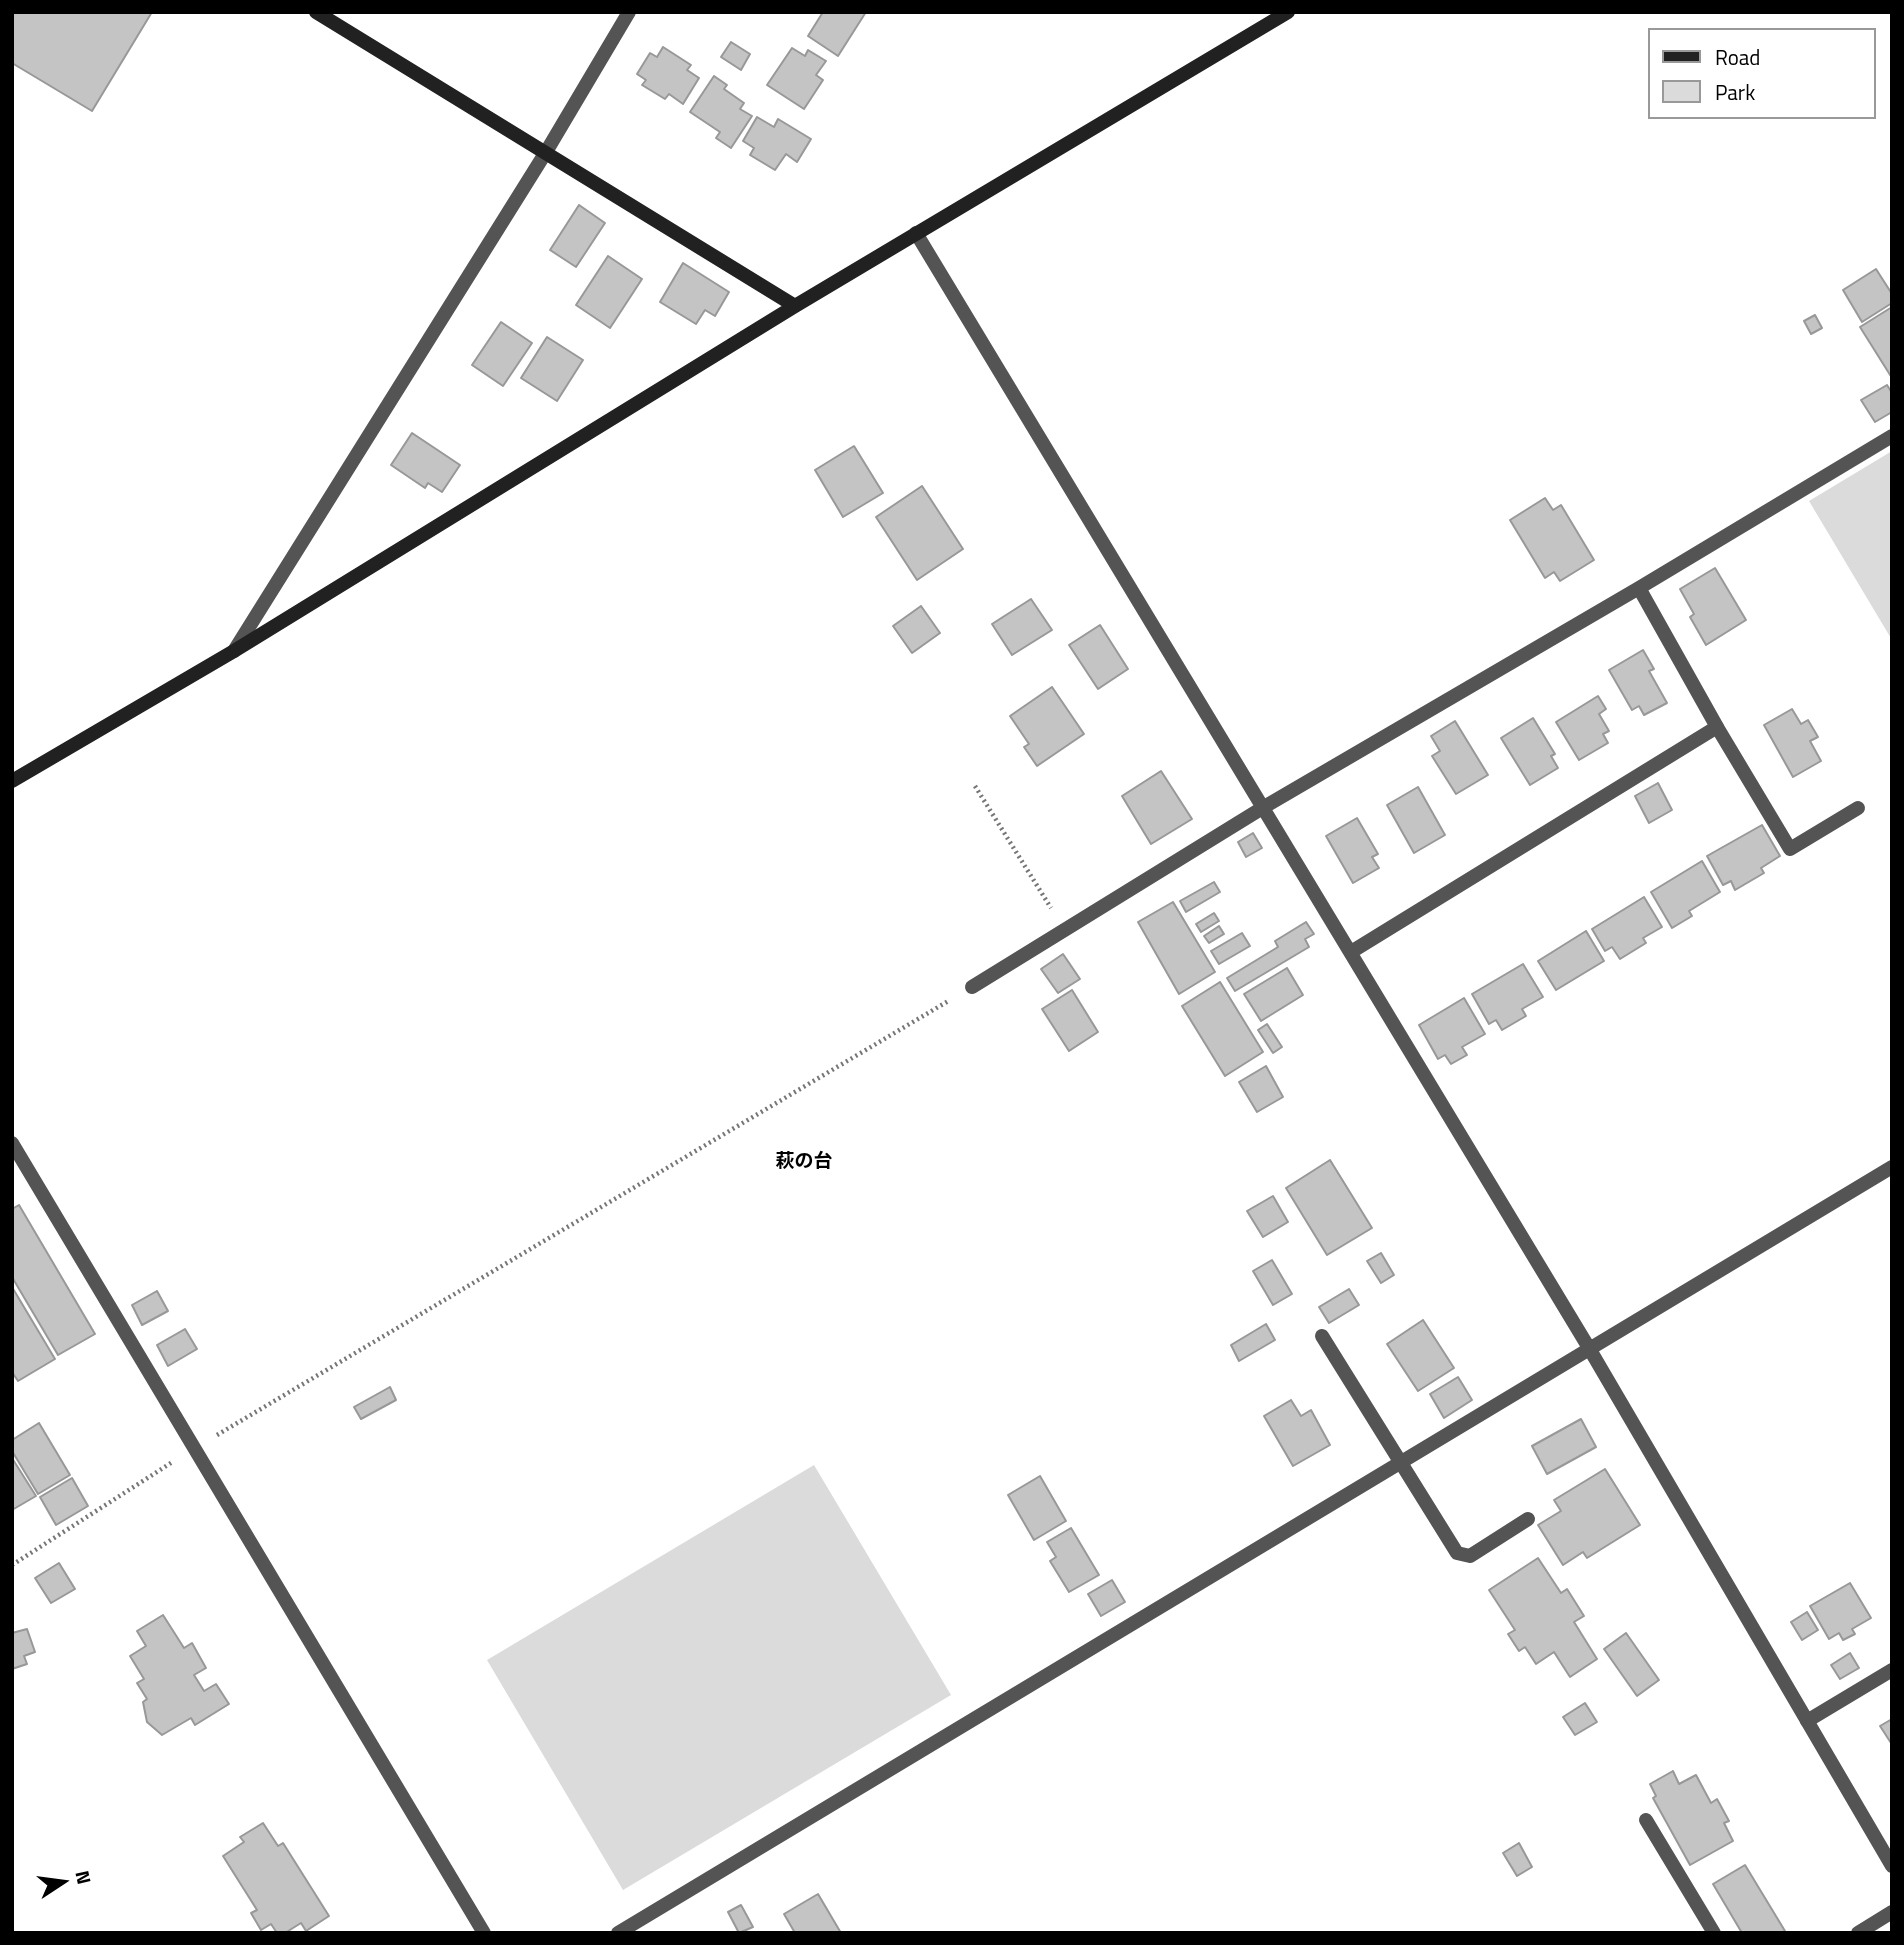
<!DOCTYPE html>
<html>
<head>
<meta charset="utf-8">
<style>
	body { margin:0 }
	#map { position:relative; width:1904px; height:1945px; overflow:hidden; background:#fff; font-family:"Titillium Web",sans-serif }
	canvas { display:block }
	.frame { position:absolute; inset:0; border:14px solid #000; pointer-events:none }
	.legend { position:absolute; left:1648px; top:28px; width:228px; height:91px; box-sizing:border-box; background:#fff; border:2px solid #999; margin:0; padding:9px 12px; list-style:none; font-size:21px; color:#000 }
	.legend li { display:flex; align-items:center; gap:14px; height:35px }
	.legend b { width:35px; border:2px solid #999 }
	.north { position:absolute; left:28px; top:1847px; width:70px; height:70px; -webkit-text-stroke:5px #fff; paint-order:stroke; rotate:77deg; font-size:19px; font-weight:700; line-height:28px; text-align:center; color:#000 }
	.north::after { content:''; display:block; margin:auto; width:24px; height:32px; background:#000; clip-path:polygon(50% 0,100% 100%,50% 72%,0 100%) }
</style>
</head>
<body>
<div id="map">
<canvas width="1904" height="1945"></canvas>
<div class="frame"></div>
<ul class="legend">
<li><b style="height:9px;background:#212121"></b>Road</li>
<li><b style="height:19px;background:#dbdbdb"></b>Park</li>
</ul>
<div class="north">N</div>
</div>
<script>
const ctx = document.querySelector('canvas').getContext('2d');
ctx.lineJoin = 'round';
function fillPath(path, color) { ctx.fillStyle = color; ctx.fill(path, 'evenodd'); }
const toPath = rows => new Path2D(rows.map(r => 'M' + r).join(''));
function stroke(path, color, width, dash) { ctx.strokeStyle = color; ctx.lineWidth = width; ctx.lineCap = dash ? 'butt' : 'round'; ctx.setLineDash(dash || []); ctx.stroke(path); }
function drawText(font, color, halo, rows, align = 'center') {
  ctx.font = font + ' "Titillium Web","Noto Sans JP",sans-serif'; ctx.lineWidth = 5; ctx.setLineDash([]); ctx.textBaseline = 'middle'; ctx.strokeStyle = halo; ctx.fillStyle = color; for (const [text, x, y, turn = 0] of rows) {
    ctx.save(); ctx.translate(x, y); ctx.rotate((+turn || 0) * Math.PI / 180); ctx.textAlign = isNaN(turn) ? turn : align; if (halo) ctx.strokeText(text, 0, 0); ctx.fillText(text, 0, 0); ctx.restore();
  }
}
fillPath(toPath([
	[1892,451,1892,640,1809,501],
	[814,1465,951,1695,623,1890,487,1660]
]), '#dbdbdb');
const building = toPath([
	[12,12,152,12,92,111,12,63,12,12],
	[823,12,866,12,838,56,808,36,823,12],
	[731,42,750,54,741,70,721,57,731,42],
	[663,47,691,65,687,70,699,78,683,104,669,94,665,99,642,85,646,80,637,74,650,53,657,57,663,47],
	[792,48,805,56,808,50,826,61,816,75,823,80,804,109,767,85,792,48],
	[714,76,727,85,724,89,744,103,740,109,752,116,731,148,716,138,720,132,690,112,714,76],
	[757,117,774,127,778,119,811,139,797,162,786,154,775,170,750,155,754,148,743,141,757,117],
	[579,205,605,223,576,267,550,250,579,205],
	[608,256,642,279,610,328,576,305,608,256],
	[683,263,729,292,715,316,705,310,696,324,660,302,683,263],
	[1876,269,1892,294,1892,303,1862,322,1843,290,1876,269],
	[1892,307,1892,378,1860,327,1892,307],
	[1815,315,1822,328,1811,334,1804,321,1815,315],
	[501,322,532,343,503,386,472,365,501,322],
	[547,337,583,360,557,401,521,378,547,337],
	[1887,385,1892,393,1892,412,1875,422,1861,400,1887,385],
	[412,433,460,465,442,492,428,483,425,488,391,465,412,433],
	[854,446,883,493,843,517,815,470,854,446],
	[922,486,963,549,917,580,876,517,922,486],
	[1545,498,1553,510,1561,505,1594,560,1560,581,1554,572,1545,578,1510,520,1545,498],
	[1715,568,1746,620,1706,645,1690,617,1694,614,1680,589,1715,568],
	[1031,599,1052,630,1012,655,992,624,1031,599],
	[921,606,940,633,912,653,893,626,921,606],
	[1100,625,1128,669,1098,689,1069,645,1100,625],
	[1643,650,1654,669,1649,671,1667,703,1644,715,1639,706,1632,710,1609,670,1643,650],
	[1052,687,1084,734,1037,766,1024,747,1029,744,1010,716,1052,687],
	[1598,696,1606,709,1599,714,1609,731,1603,734,1608,743,1579,760,1556,722,1598,696],
	[1792,709,1801,724,1808,720,1818,737,1810,741,1821,761,1793,777,1764,725,1792,709],
	[1533,718,1555,754,1551,756,1558,768,1530,785,1501,738,1533,718],
	[1455,721,1488,775,1456,794,1432,756,1440,751,1431,736,1455,721],
	[1161,771,1192,819,1151,844,1122,796,1161,771],
	[1658,783,1672,810,1649,823,1635,796,1658,783],
	[1418,787,1445,835,1414,853,1387,805,1418,787],
	[1357,818,1378,854,1372,857,1379,868,1353,883,1326,836,1357,818],
	[1762,825,1780,856,1761,868,1764,873,1735,890,1731,881,1723,885,1707,856,1762,825],
	[1253,833,1262,848,1246,857,1238,842,1253,833],
	[1702,861,1720,892,1689,911,1692,916,1672,928,1651,892,1702,861],
	[1214,882,1220,892,1186,912,1180,901,1214,882],
	[1644,897,1662,927,1643,938,1646,943,1620,959,1612,947,1605,951,1592,929,1644,897],
	[1173,902,1215,972,1179,994,1138,922,1173,902],
	[1214,913,1219,921,1201,932,1196,924,1214,913],
	[1306,922,1314,934,1305,939,1309,947,1235,991,1227,978,1278,947,1275,941,1306,922],
	[1219,926,1224,934,1209,943,1204,936,1219,926],
	[1586,931,1604,961,1556,990,1538,961,1586,931],
	[1242,933,1250,946,1219,964,1211,951,1242,933],
	[1063,954,1080,979,1058,993,1041,969,1063,954],
	[1523,964,1543,997,1522,1009,1526,1016,1502,1030,1496,1020,1489,1024,1472,994,1523,964],
	[1287,968,1303,995,1261,1021,1244,994,1287,968],
	[1220,982,1263,1052,1225,1076,1182,1006,1220,982],
	[1072,990,1098,1032,1069,1051,1042,1009,1072,990],
	[1464,998,1485,1034,1462,1047,1467,1055,1451,1064,1445,1055,1438,1059,1419,1025,1464,998],
	[1267,1024,1282,1047,1273,1053,1258,1030,1267,1024],
	[1266,1066,1283,1097,1257,1112,1239,1082,1266,1066],
	[1330,1160,1372,1228,1327,1255,1286,1188,1330,1160],
	[1273,1196,1288,1222,1263,1237,1247,1211,1273,1196],
	[19,1205,95,1334,58,1355,12,1277,12,1209,19,1205],
	[1381,1253,1394,1275,1381,1283,1367,1261,1381,1253],
	[1272,1260,1292,1294,1273,1305,1253,1271,1272,1260],
	[12,1287,55,1359,18,1381,12,1372,12,1287],
	[1349,1289,1359,1305,1329,1323,1319,1307,1349,1289],
	[157,1291,168,1311,142,1325,132,1305,157,1291],
	[1423,1320,1454,1368,1418,1391,1387,1344,1423,1320],
	[1266,1324,1275,1340,1239,1361,1231,1345,1266,1324],
	[185,1329,197,1349,168,1366,157,1345,185,1329],
	[1458,1377,1472,1400,1444,1418,1430,1394,1458,1377],
	[390,1387,396,1400,361,1419,354,1407,390,1387],
	[1291,1400,1301,1416,1311,1410,1330,1445,1293,1466,1264,1416,1291,1400],
	[1581,1419,1596,1447,1547,1474,1532,1446,1581,1419],
	[39,1423,70,1475,38,1494,12,1451,12,1440,39,1423],
	[12,1458,36,1496,12,1510,12,1458],
	[1605,1469,1640,1525,1587,1558,1583,1552,1563,1565,1538,1525,1561,1511,1554,1500,1605,1469],
	[1040,1476,1066,1521,1034,1540,1008,1495,1040,1476],
	[72,1478,88,1506,56,1525,40,1497,72,1478],
	[1071,1528,1099,1575,1069,1592,1050,1561,1056,1557,1047,1542,1071,1528],
	[1538,1558,1561,1593,1567,1589,1584,1616,1574,1622,1597,1659,1570,1677,1554,1652,1536,1664,1525,1647,1519,1651,1508,1634,1515,1630,1489,1590,1538,1558],
	[59,1563,75,1589,51,1603,35,1578,59,1563],
	[1112,1580,1125,1602,1101,1616,1088,1594,1112,1580],
	[1850,1583,1871,1618,1852,1629,1855,1634,1843,1640,1839,1633,1829,1639,1810,1606,1850,1583],
	[1807,1612,1818,1630,1802,1640,1791,1622,1807,1612],
	[163,1615,184,1648,192,1643,206,1668,194,1675,204,1691,216,1684,229,1704,195,1725,191,1718,162,1735,147,1722,143,1702,147,1699,137,1683,144,1679,130,1656,146,1646,137,1631,163,1615],
	[27,1629,35,1652,24,1656,27,1664,12,1669,12,1633,27,1629],
	[1626,1633,1659,1680,1637,1696,1604,1649,1626,1633],
	[1850,1653,1859,1668,1840,1679,1831,1665,1850,1653],
	[1585,1703,1597,1722,1575,1735,1563,1717,1585,1703],
	[1892,1719,1892,1742,1891,1743,1880,1726,1892,1719],
	[1673,1771,1679,1784,1696,1775,1711,1803,1717,1799,1729,1821,1724,1823,1733,1841,1690,1865,1653,1798,1656,1796,1650,1784,1673,1771],
	[263,1823,278,1846,283,1843,329,1916,306,1931,301,1923,285,1933,277,1933,271,1924,261,1930,251,1913,257,1910,223,1856,244,1842,240,1837,263,1823],
	[1519,1843,1532,1867,1517,1876,1503,1853,1519,1843],
	[1745,1865,1785,1931,1781,1933,1742,1933,1713,1884,1745,1865],
	[818,1894,841,1933,795,1933,784,1914,818,1894],
	[741,1905,753,1927,739,1933,728,1912,741,1905]
]);
fillPath(building, '#c4c4c4');
stroke(building, '#989898', 2);
stroke(toPath([
	[975,786,1051,908],
	[217,1435,950,1000],
	[12,1565,174,1461]
]), '#767676', 4.5, [2, 3.5]);
stroke(toPath([
	[1717,727,1790,849,1858,808],
	[1322,1336,1457,1553,1470,1556,1528,1519],
	[1807,1721,1892,1670],
	[1646,1820,1714,1933]
]), '#545454', 14);
stroke(toPath([
	[916,233,1589,1348,1892,1866],
	[234,651,546,152,629,12],
	[1351,952,1717,727,1639,588],
	[972,987,1264,807,1639,588,1892,436],
	[12,1143,484,1933],
	[618,1933,1892,1167],
	[1858,1933,1892,1912]
]), '#545454', 14);
stroke(toPath([
	[316,12,795,306],
	[12,781,234,651,795,306,1288,12]
]), '#212121', 14);
drawText('bold 19px', '#000', '#fff', [
	["萩の台",804,1162]
]);
</script>
</body>
</html>
